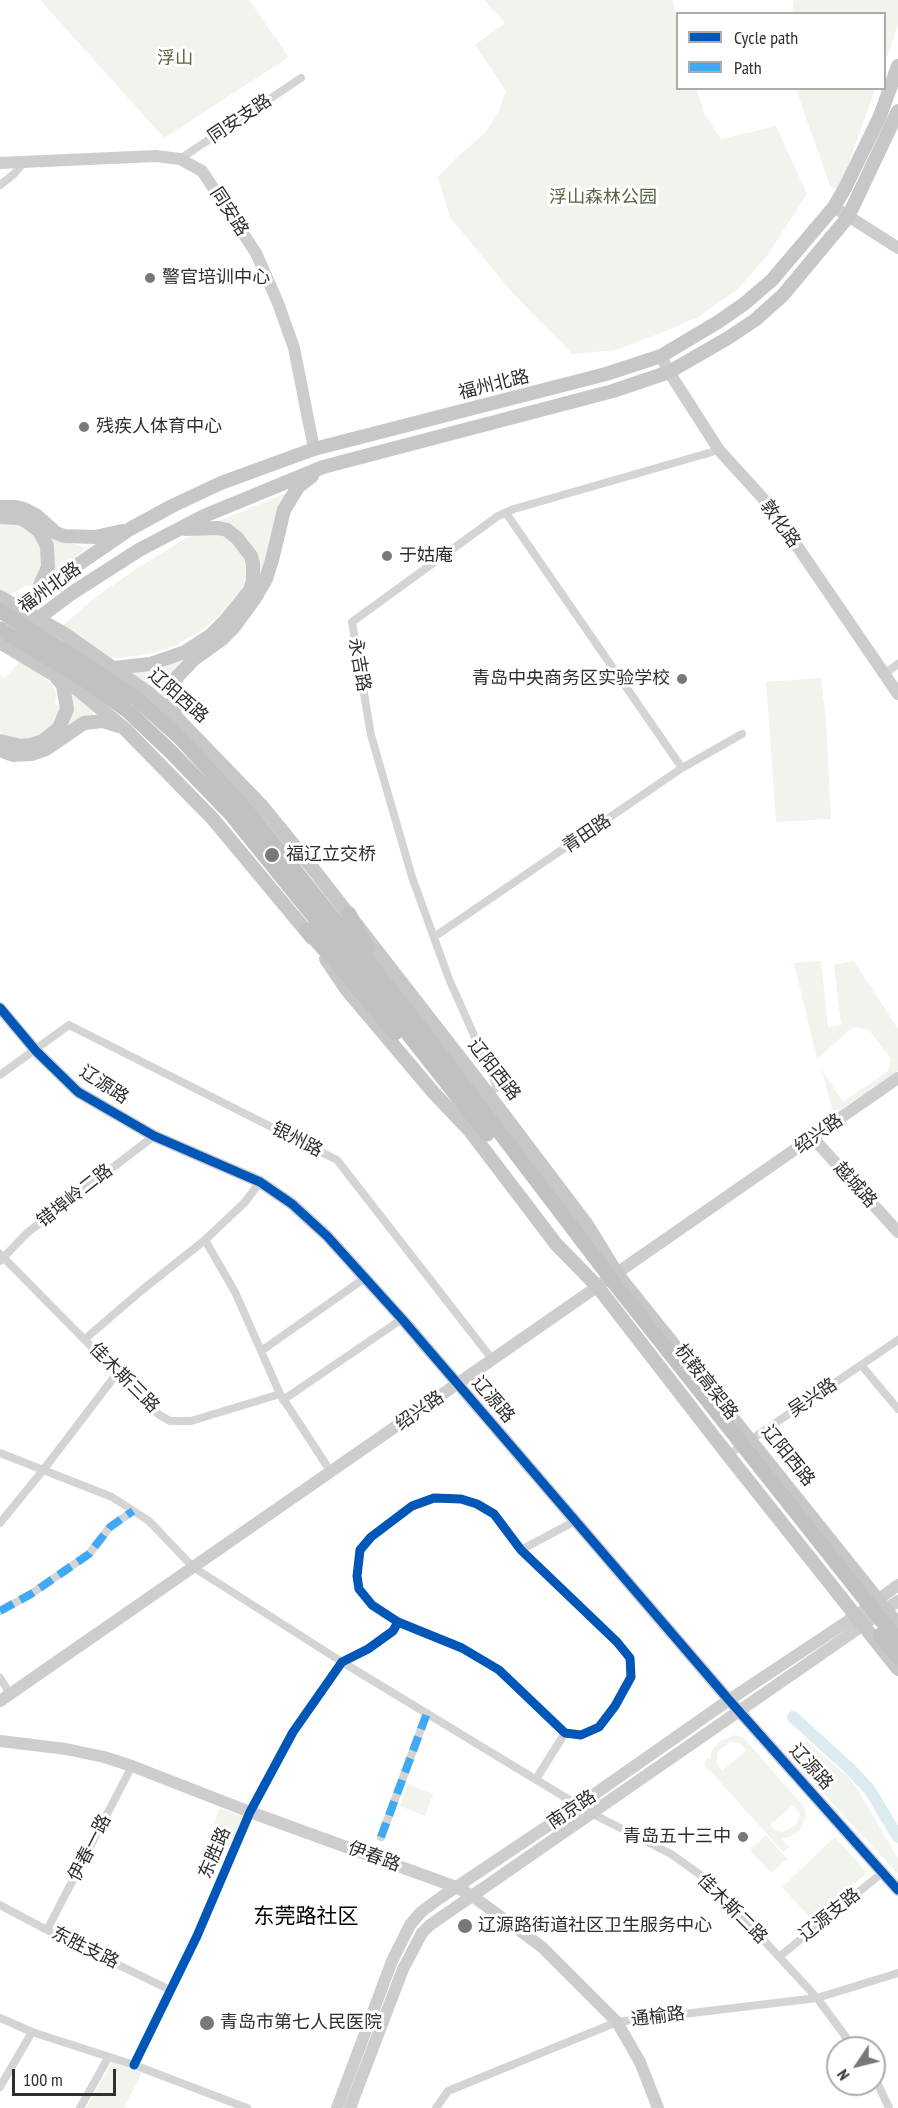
<!DOCTYPE html>
<html>
<head>
<meta charset="utf-8">
<style>
	body { margin:0 }
	#map { position:relative; width:898px; height:2108px; overflow:hidden; background:#fff; font-family:"PT Sans Narrow",sans-serif }
	canvas { display:block }
	.legend { position:absolute; left:676px; top:12px; width:210px; height:78px; box-sizing:border-box; background:#fff; border:2px solid #acacac; margin:0; padding:8px 10px; list-style:none; font-size:18px; color:#2f2f2f }
	.legend li { display:flex; align-items:center; gap:12px; height:30px }
	.legend b { width:30px; border:2px solid #acacac }
	.north { position:absolute; left:826px; top:2036px; width:60px; height:60px; box-sizing:border-box; background:#fff; border:2px solid #acacac; border-radius:50%; rotate:235deg; font-size:16px; font-weight:700; line-height:24px; text-align:center; color:#2f2f2f }
	.north::after { content:''; display:block; margin:auto; width:21px; height:27px; background:#787878; clip-path:polygon(50% 0,100% 100%,50% 72%,0 100%) }
	.scale { position:absolute; left:12px; top:2069px; width:104px; height:27px; box-sizing:border-box; border:3px solid #2f2f2f; border-top:0; padding-left:8px; font-size:18px; line-height:21px; white-space:nowrap; color:#2f2f2f; -webkit-text-stroke:4px #fff; paint-order:stroke }
</style>
</head>
<body>
<div id="map">
<canvas width="898" height="2108"></canvas>
<ul class="legend">
<li><b style="height:8px;background:#0057b8"></b>Cycle path</li>
<li><b style="height:8px;background:#3fa9f5"></b>Path</li>
</ul>
<div class="north">N</div>
<div class="scale">100 m</div>
</div>
<script>
const ctx = document.querySelector('canvas').getContext('2d');
ctx.lineJoin = 'round';
function fillPath(path, color) { ctx.fillStyle = color; ctx.fill(path, 'evenodd'); }
const toPath = rows => new Path2D(rows.map(r => 'M' + r).join(''));
function stroke(path, color, width, dash) { ctx.strokeStyle = color; ctx.lineWidth = width; ctx.lineCap = dash ? 'butt' : 'round'; ctx.setLineDash(dash || []); ctx.stroke(path); }
function drawText(font, color, halo, rows, align = 'center') {
  ctx.font = font + ' "PT Sans Narrow","Noto Sans SC",sans-serif'; ctx.lineWidth = 6; ctx.setLineDash([]); ctx.textBaseline = 'middle'; ctx.strokeStyle = halo; ctx.fillStyle = color; for (const [text, x, y, turn = 0] of rows) {
    ctx.save(); ctx.translate(x, y); ctx.rotate((+turn || 0) * Math.PI / 180); ctx.textAlign = isNaN(turn) ? turn : align; if (halo) ctx.strokeText(text, 0, 0); ctx.fillText(text, 0, 0); ctx.restore();
  }
}
fillPath(toPath([
	[40,0,249,0,289,57,164,138],
	[484,0,672,0,677,19,678,88,697,89,704,113,721,139,776,126,807,194,767,256,738,289,698,317,661,333,616,350,572,354,509,289,450,217,438,177,458,156,485,133,499,110,506,91,475,45,505,23],
	[794,0,898,0,898,25,885,63,884,14,792,13],
	[796,89,875,89,839,191,830,186],
	[286,493,279,507,272,540,261,575,253,587,252,548,249,541,233,528,216,522],
	[0,519,19,521,42,540,45,564,32,588,26,585,10,595,0,590],
	[47,530,64,541,87,548,53,573,55,552],
	[204,533,230,535,248,563,247,578,244,586,222,613,205,628,175,646,149,654,118,658,105,657,62,626,96,597,133,571,186,538],
	[188,652,175,669,169,682,168,701,128,669],
	[21,660,52,684,56,694,55,705,63,706,53,725,38,738,19,741,6,737,0,732,0,676,5,678],
	[821,678,826,720,831,819,776,822,766,682],
	[71,692,94,711,93,715,80,718,67,726],
	[821,961,828,1027,841,1025,834,965,854,961,898,1029,898,1071,840,1110,833,1111,821,1068,843,1102,888,1071,891,1059,869,1030,853,1027,817,1059,794,963],
	[735,1735,744,1738,805,1808,806,1817,800,1830,790,1837,781,1838,789,1847,783,1852,703,1763,708,1758,710,1759,712,1750,720,1741],
	[730,1742,740,1743,746,1750,722,1771,746,1799,717,1765,717,1754,720,1750],
	[793,1805,800,1814,796,1825,783,1832,774,1830,770,1825],
	[805,1740,848,1777,858,1790,898,1859,898,1874,799,1767,797,1756,803,1749],
	[408,1784,433,1794,425,1816,400,1806],
	[220,1808,243,1817,231,1847,209,1837],
	[766,1835,787,1859,771,1873,750,1850],
	[835,1837,867,1873,812,1920,782,1887],
	[112,2062,142,2073,124,2108,86,2108]
]), '#f1f3ed');
stroke(toPath([
	[793,1717,849,1768,869,1789,898,1837]
]), '#dbebef', 12);
stroke(toPath([
	[180,159,301,78],
	[0,185,14,174,24,162],
	[506,513,682,768],
	[884,674,898,664],
	[434,937,682,768,742,734],
	[0,1075,69,1025,337,1160,492,1359],
	[488,1094,497,1087,449,979,412,877,371,735,352,622,498,516,514,509,719,450],
	[205,1240,235,1292,280,1394,331,1472],
	[0,1254,158,1414,170,1421,191,1421,280,1394],
	[0,1261,27,1233,154,1136],
	[85,1339,142,1290,205,1240,245,1202,260,1182],
	[261,1351,365,1278],
	[862,1366,898,1409],
	[283,1400,402,1319],
	[0,1453,112,1497,149,1521,193,1567,342,1662,591,1813,671,1854,709,1881,817,1998,854,2048],
	[728,1455,898,1340],
	[0,1523,44,1469,118,1372],
	[521,1550,575,1521],
	[0,1611,31,1594,89,1554,110,1527,133,1511],
	[0,1678,10,1694],
	[536,1779,565,1733],
	[381,1837,427,1713],
	[0,1905,47,1930,170,1990],
	[47,1930,132,1766],
	[779,1957,882,1873],
	[0,2018,32,2032,134,2065,247,2108],
	[134,2065,197,1936,250,1812,293,1732,342,1662,368,1649,393,1631,398,1622,372,1605,359,1589,357,1576,360,1550,371,1537,412,1506,434,1498,461,1499,477,1504,494,1514,521,1550,617,1642,630,1658,631,1677,615,1706,599,1727,581,1735,565,1733,499,1670,462,1648,398,1622],
	[874,2076,889,2108],
	[0,2087,32,2032],
	[80,2108,108,2058],
	[436,2108,448,2091,617,2022,817,1998,898,1973]
]), '#d4d4d4', 8);
stroke(toPath([
	[0,163,156,156,180,159,202,171,256,253,278,303,294,348,314,449],
	[834,207,898,248],
	[661,356,669,372,719,450,769,505,898,694],
	[0,1008,36,1051,78,1092,154,1136,260,1182,292,1204,327,1236,402,1319,729,1700,898,1890],
	[813,1138,898,1232],
	[0,1701,898,1078],
	[0,1741,66,1749,104,1757,132,1766,250,1812,456,1887,471,1895,542,1947,617,2022,640,2062,658,2108],
	[337,2108,392,1961,410,1925,421,1912,440,1898,579,1805,729,1700,857,1615,898,1585],
	[350,2108,403,1969,422,1933,430,1925,898,1601]
]), '#cdcdcd', 12);
stroke(toPath([
	[0,507,16,507,24,509,37,516,56,533,64,536,95,537,122,531],
	[0,517,19,518,26,521,39,531,43,538,47,546,48,567,37,592],
	[0,597,63,633,147,692,176,717,261,805,314,870,488,1094,587,1225,617,1274,898,1625],
	[15,614,54,581,130,529,172,506,221,483,314,449,606,374,661,356,718,322,744,304,772,280,834,207,845,188,880,116,898,66],
	[32,623,72,593,139,550,204,516,323,467,613,391,669,372,728,338,755,320,783,295,848,217,898,111],
	[0,642,76,688,125,729,213,819,312,938],
	[114,668,150,664,185,652,210,636,226,620,250,590,253,581,253,564,251,556,237,538,227,530,218,528,185,529],
	[176,717,172,704,176,678,194,659,222,639,233,628,255,598,266,579,272,560,284,510,298,487,312,476],
	[0,741,20,746,31,745,43,741,59,728,67,709,63,685,56,677],
	[0,750,13,755,31,754,46,749,84,723,103,721,119,726],
	[326,959,347,990,433,1092,470,1131,556,1244,597,1286,728,1455,898,1669]
]), '#c7c7c7', 14);
stroke(toPath([
	[0,611,87,665,137,699,181,739,249,813,408,1012,615,1284,898,1641],
	[0,629,88,682,129,712,171,752,230,813,387,1007,487,1134],
	[349,914,367,948],
	[307,930,342,969,395,1033],
	[880,1635,898,1657]
]), '#c1c1c1', 15);
stroke(toPath([
	[0,1611,31,1594,89,1554,110,1527,133,1511],
	[381,1837,427,1713]
]), '#3fa9f5', 8, [15, 8]);
stroke(toPath([
	[0,1008,36,1051,78,1092,154,1136,260,1182,292,1204,327,1236,402,1319,729,1700,898,1890],
	[134,2065,197,1936,250,1812,293,1732,342,1662,368,1649,393,1631,398,1622,372,1605,359,1589,357,1576,360,1550,371,1537,412,1506,434,1498,461,1499,477,1504,494,1514,521,1550,617,1642,630,1658,631,1677,615,1706,599,1727,581,1735,565,1733,499,1670,462,1648,398,1622]
]), '#0057b8', 9);
for (const [x, y, r, color] of [
	[150,278,6,"#787878"],
	[84,427,6,"#787878"],
	[387,556,6,"#787878"],
	[682,679,6,"#787878"],
	[272,855,8,"#787878"],
	[743,1837,6,"#787878"],
	[465,1926,8,"#787878"],
	[207,2023,8,"#787878"]
]) { const dot = new Path2D(); dot.arc(x, y, r, 0, 2 * Math.PI); ctx.fillStyle = color; ctx.fill(dot); stroke(dot, '#fff', 2); }
drawText('18px', '#586541', '#fff', [
	["浮山",175,59],
	["浮山森林公园",603,198]
]);
drawText('18px', '#2f2f2f', '#fff', [
	["同安支路",240,119,-34],
	["同安路",229,212,57],
	["福州北路",494,385,-14],
	["敦化路",780,524,54],
	["福州北路",50,588,-36],
	["永吉路",359,665,80],
	["辽阳西路",178,696,41],
	["青田路",587,834,-34],
	["辽阳西路",494,1070,52],
	["辽源路",104,1085,33],
	["绍兴路",819,1134,-35],
	["银州路",297,1140,27],
	["越城路",855,1185,48],
	["错埠岭二路",75,1196,-38],
	["佳木斯三路",124,1378,45],
	["杭鞍高架路",706,1382,52],
	["吴兴路",813,1398,-34],
	["辽源路",493,1400,49],
	["绍兴路",420,1411,-35],
	["辽阳西路",788,1456,51],
	["辽源路",811,1767,48],
	["南京路",572,1810,-34],
	["伊春一路",90,1848,-63],
	["东胜路",215,1853,-67],
	["伊春路",374,1857,20],
	["佳木斯二路",732,1909,45],
	["辽源支路",830,1915,-39],
	["东胜支路",85,1948,26],
	["通榆路",658,2017,-7]
]);
drawText('18px', '#2f2f2f', '#fff', [
	["警官培训中心",162,278],
	["残疾人体育中心",96,427],
	["于姑庵",399,556],
	["青岛中央商务区实验学校",670,679,"right"],
	["福辽立交桥",286,855],
	["青岛五十三中",731,1837,"right"],
	["辽源路街道社区卫生服务中心",478,1926],
	["青岛市第七人民医院",220,2023]
], 'left');
drawText('21px', '#000', '#fff', [
	["东莞路社区",306,1917]
]);
</script>
</body>
</html>
